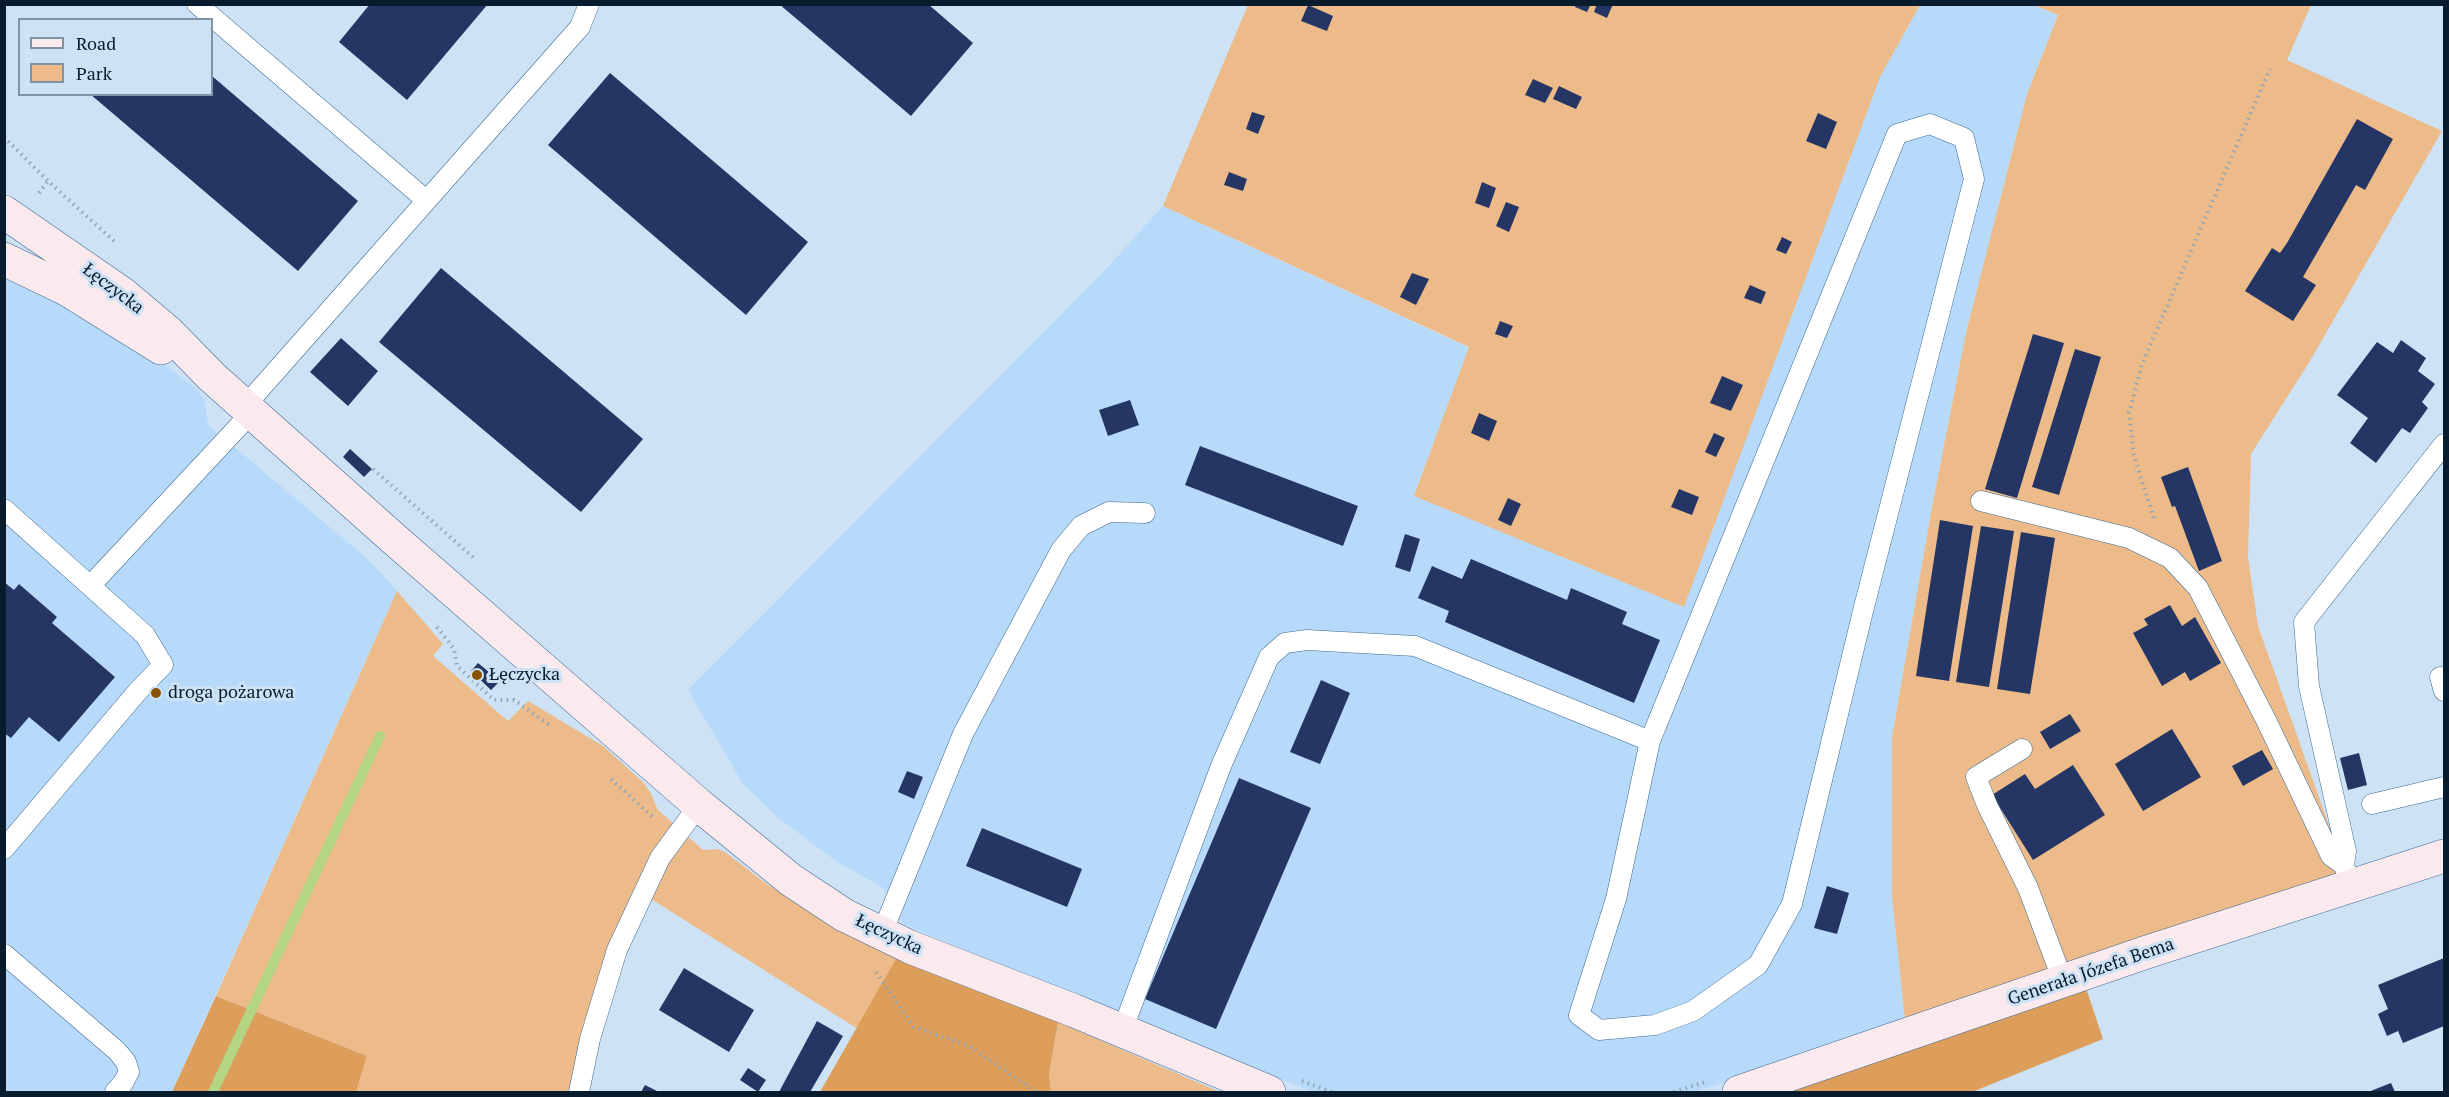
<!DOCTYPE html>
<html>
<head>
<meta charset="utf-8">
<style>
	body { margin:0 }
	#map { position:relative; width:2449px; height:1097px; overflow:hidden; background:#cee2f5; font-family:"PT Serif",serif }
	canvas { display:block }
	.frame { position:absolute; inset:0; border:6px solid #091c2e; pointer-events:none }
	.legend { position:absolute; left:18px; top:18px; width:195px; height:78px; box-sizing:border-box; background:#cee2f5; border:2px solid #7f93a5; margin:0; padding:8px 10px; list-style:none; font-size:18px; color:#091c2e }
	.legend li { display:flex; align-items:center; gap:12px; height:30px }
	.legend b { width:30px; border:2px solid #7f93a5 }
</style>
</head>
<body>
<div id="map">
<canvas width="2449" height="1097"></canvas>
<div class="frame"></div>
<ul class="legend">
<li><b style="height:8px;background:#fbeaed"></b>Road</li>
<li><b style="height:16px;background:#ecbb89"></b>Park</li>
</ul>
</div>
<script>
const ctx = document.querySelector('canvas').getContext('2d');
ctx.lineJoin = 'round';
function fillPath(path, color) { ctx.fillStyle = color; ctx.fill(path, 'evenodd'); }
const toPath = rows => new Path2D(rows.map(r => 'M' + r).join(''));
function stroke(path, color, width, dash) { ctx.strokeStyle = color; ctx.lineWidth = width; ctx.lineCap = dash ? 'butt' : 'round'; ctx.setLineDash(dash || []); ctx.stroke(path); }
function drawText(font, color, halo, rows, align = 'center') {
  ctx.font = font + ' "PT Serif",serif'; ctx.lineWidth = 6; ctx.setLineDash([]); ctx.textBaseline = 'middle'; ctx.strokeStyle = halo; ctx.fillStyle = color; for (const [text, x, y, turn = 0] of rows) {
    ctx.save(); ctx.translate(x, y); ctx.rotate((+turn || 0) * Math.PI / 180); ctx.textAlign = isNaN(turn) ? turn : align; if (halo) ctx.strokeText(text, 0, 0); ctx.fillText(text, 0, 0); ctx.restore();
  }
}
fillPath(toPath([
	[1920,5,2034,5,2058,15,2027,94,1966,333,1932,507,1892,737,1892,897,1905,1020,1763,1071,1693,1092,1314,1092,1211,1053,903,924,882,887,837,862,777,817,743,784,688,690,1104,271,1163,206,1469,348,1414,495,1880,77],
	[4,275,56,299,152,355,197,389,205,401,208,425,369,560,397,591,172,1092,5,1092]
]), '#b8dafa');
fillPath(toPath([
	[1248,5,1920,5,1880,77,1684,607,1414,496,1469,347,1163,206],
	[2034,5,2311,5,2287,60,2442,131,2310,361,2251,454,2248,557,2258,626,2346,873,1905,1020,1892,897,1892,737,1932,507,1966,333,2027,94,2058,15],
	[397,591,443,644,433,656,508,721,528,701,603,746,643,782,650,792,658,810,703,850,717,849,725,852,764,882,826,923,897,957,858,1029,643,894,579,1092,356,1092,367,1056,216,996],
	[1058,1022,1220,1092,1051,1092,1049,1073]
]), '#ecbb89');
fillPath(toPath([
	[897,957,1058,1022,1049,1073,1051,1092,820,1092],
	[2085,985,2103,1039,1972,1092,1781,1092],
	[216,996,367,1056,356,1092,172,1092]
]), '#dc9e5a');
stroke(toPath([
	[213,1092,380,736]
]), '#b3d584', 10);
fillPath(toPath([
	[370,4,488,4,407,100,339,42],
	[779,4,928,4,973,43,911,116],
	[1576,4,1591,4,1587,12,1575,7],
	[1597,4,1613,4,1607,18,1594,12],
	[1308,5,1333,16,1327,31,1301,21],
	[610,73,808,242,746,315,548,145],
	[212,76,358,201,298,271,90,94,212,94],
	[1533,79,1553,88,1545,103,1525,95],
	[1559,86,1582,97,1576,109,1553,99],
	[1252,112,1265,116,1258,134,1246,129],
	[1818,113,1837,122,1826,149,1806,141],
	[2357,119,2393,139,2365,190,2356,185,2303,277,2316,285,2293,321,2245,291,2272,248,2280,253,2287,243],
	[1229,172,1247,179,1243,191,1224,185],
	[1482,182,1496,188,1489,208,1475,203],
	[1506,202,1519,207,1509,232,1496,226],
	[1782,237,1792,242,1786,254,1776,250],
	[441,268,643,439,581,512,379,342],
	[1412,273,1429,279,1416,305,1400,297],
	[1750,285,1766,292,1761,304,1744,298],
	[1500,321,1513,326,1507,338,1495,334],
	[2033,334,2064,343,2017,498,1985,489],
	[341,338,378,371,348,406,310,372],
	[2401,340,2426,358,2418,371,2435,384,2422,402,2428,408,2410,433,2402,428,2376,463,2350,443,2368,418,2337,395,2377,342,2393,353],
	[2075,349,2101,357,2059,495,2032,487],
	[1722,376,1743,385,1731,411,1710,403],
	[1130,400,1139,425,1108,436,1099,410],
	[1479,413,1497,421,1489,441,1471,433],
	[1714,433,1725,438,1716,457,1705,452],
	[1200,446,1358,506,1343,546,1185,485],
	[350,449,372,469,364,477,343,457],
	[2188,467,2222,561,2199,571,2175,506,2172,507,2161,477],
	[1679,489,1699,497,1692,515,1671,507],
	[1508,498,1521,504,1511,526,1498,520],
	[1940,520,1973,526,1949,681,1916,676],
	[1981,526,2014,531,1989,687,1956,682],
	[2021,532,2055,538,2030,694,1997,689],
	[1405,534,1420,539,1410,572,1395,567],
	[1471,559,1567,600,1571,588,1627,612,1622,624,1660,640,1634,703,1445,622,1449,611,1418,598,1432,566,1462,579],
	[4,582,14,590,19,584,57,617,52,623,115,677,59,742,29,717,11,738,4,733],
	[2170,605,2182,626,2195,617,2221,663,2190,681,2185,672,2162,686,2133,633,2148,625,2144,619],
	[478,663,500,681,491,690,471,671],
	[1321,680,1350,693,1320,764,1290,752],
	[2070,714,2081,731,2050,749,2040,732],
	[2172,729,2201,777,2143,811,2115,764],
	[2262,750,2273,769,2243,786,2232,766],
	[2359,753,2367,785,2348,790,2340,758],
	[2073,765,2105,815,2033,860,1992,795,2025,774,2035,789],
	[907,771,923,777,914,799,898,792],
	[1239,778,1311,808,1216,1029,1145,999],
	[982,828,1082,869,1067,907,966,866],
	[1827,886,1849,893,1837,934,1814,928],
	[2444,958,2444,1026,2403,1043,2398,1031,2387,1036,2378,1014,2388,1009,2378,985],
	[684,968,754,1010,729,1052,659,1010],
	[817,1021,843,1036,810,1092,779,1092],
	[748,1068,766,1080,758,1092,740,1080],
	[2391,1083,2395,1092,2368,1092],
	[645,1085,659,1092,641,1092]
]), '#253665');
const lane = toPath([
	[197,4,426,200],
	[245,406,580,27,589,4],
	[1981,501,2129,538,2170,558,2198,588,2266,720,2331,856,2344,865],
	[4,509,145,635,163,665,138,691,4,849],
	[91,585,252,412],
	[2440,677,2444,691],
	[2022,749,1976,777,1987,805,2028,888,2063,981],
	[2372,804,2444,787],
	[2347,875,2344,865,2346,851,2309,686,2304,622,2444,444],
	[882,933,963,734,1061,550,1081,526,1109,512,1145,513],
	[4,954,117,1051,126,1062,129,1072,123,1083,115,1092],
	[1122,1031,1221,766,1269,657,1285,643,1307,640,1415,646,1650,741,1897,134,1930,124,1964,138,1974,179,1864,607,1792,904,1758,965,1693,1011,1655,1025,1599,1030,1579,1015,1616,899,1650,741],
	[579,1092,590,1039,617,950,660,858,699,805]
]);
const secondary = toPath([
	[4,212,123,294,168,332,212,377,394,539,699,805,791,880,844,915,910,947,1075,1011,1269,1092],
	[4,259,68,290,161,348],
	[1739,1092,2147,952,2444,856]
]);
stroke(lane, '#3b6a94', 21);
stroke(secondary, '#3b6a94', 34);
stroke(toPath([
	[4,137,48,181,115,242],
	[39,193,48,181],
	[373,469,475,559],
	[2154,518,2134,457,2129,413,2142,364,2270,69],
	[437,627,454,649,457,666,494,700,514,700,549,725],
	[611,779,654,818],
	[876,972,914,1027,969,1046,1036,1092],
	[1302,1081,1332,1092],
	[1674,1092,1705,1082]
]), '#91a5b8', 4, [1.5, 4.5]);
stroke(lane, '#fff', 20);
stroke(secondary, '#fbeaed', 33);
for (const [x, y, r, color] of [
	[477,675,6,"#895302"],
	[156,693,6,"#895302"]
]) { const dot = new Path2D(); dot.arc(x, y, r, 0, 2 * Math.PI); ctx.fillStyle = color; ctx.fill(dot); stroke(dot, '#cee2f5', 2); }
drawText('18px', '#091c2e', '#cee2f5', [
	["Łęczycka",113,289,37],
	["Łęczycka",889,935,25],
	["Generała Józefa Bema",2091,972,-19]
]);
drawText('18px', '#091c2e', '#cee2f5', [
	["Łęczycka",489,675],
	["droga pożarowa",168,693]
], 'left');
</script>
</body>
</html>
